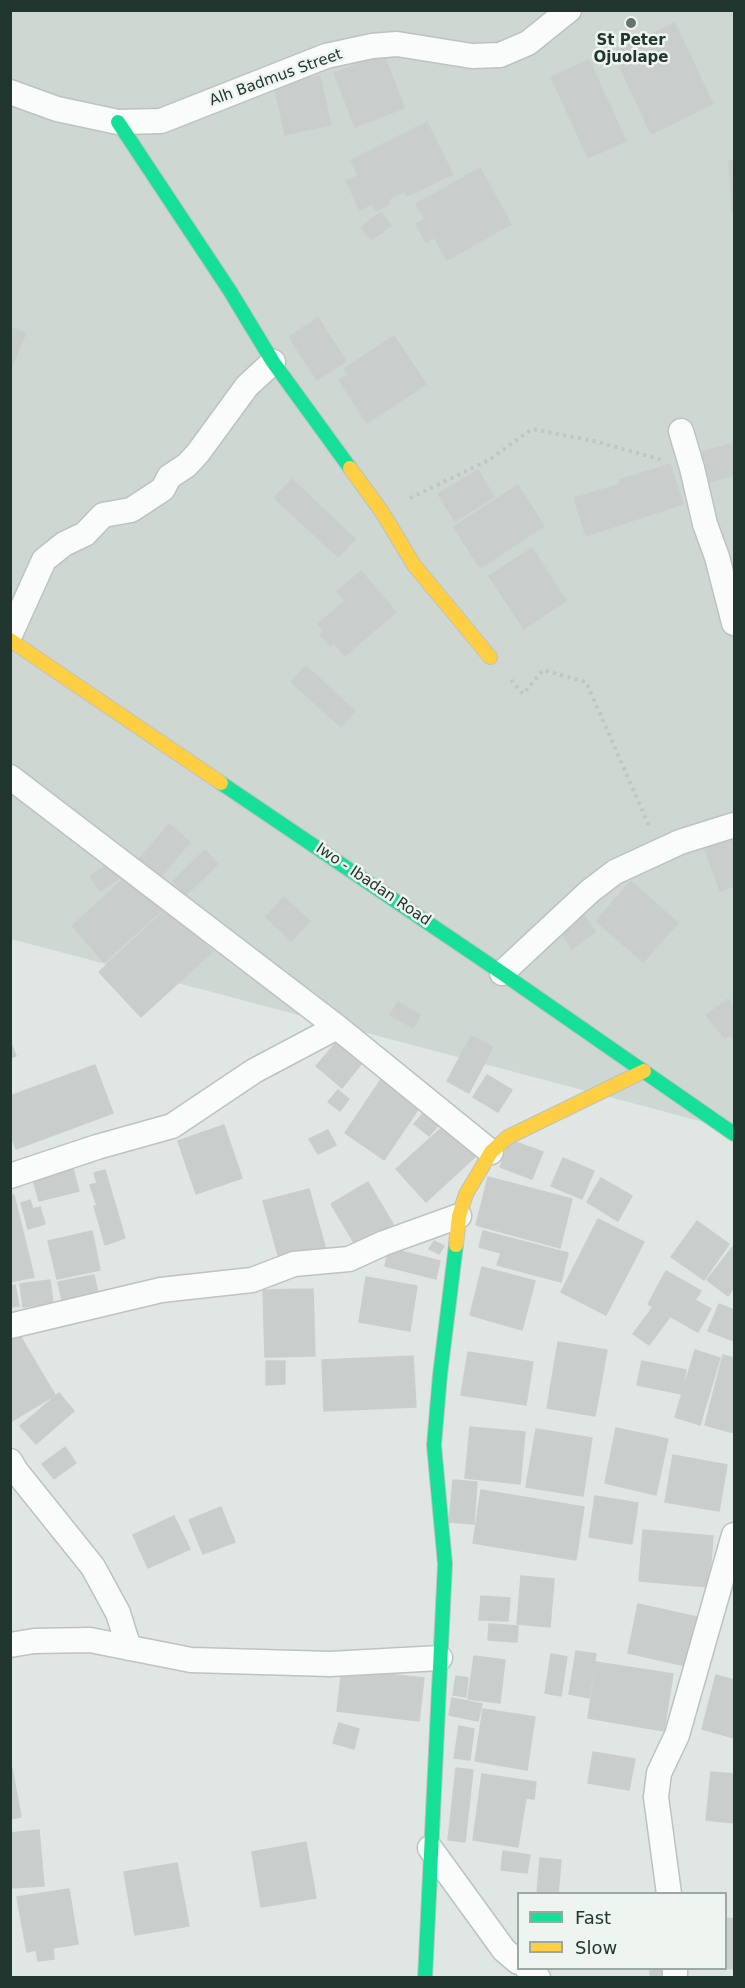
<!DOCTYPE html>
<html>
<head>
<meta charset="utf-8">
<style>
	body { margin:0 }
	#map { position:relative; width:745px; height:1988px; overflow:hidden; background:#e0e6e3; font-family:"DejaVu Sans",sans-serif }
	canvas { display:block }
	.frame { position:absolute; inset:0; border:12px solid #21362f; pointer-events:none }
	.legend { position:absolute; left:517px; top:1892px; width:210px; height:78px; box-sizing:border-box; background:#eef5f1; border:2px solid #9ca9a3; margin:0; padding:8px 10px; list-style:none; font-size:18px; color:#21362f }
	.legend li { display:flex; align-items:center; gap:12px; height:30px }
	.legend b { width:30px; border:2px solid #9ca9a3 }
</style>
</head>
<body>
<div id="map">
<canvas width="745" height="1988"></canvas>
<div class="frame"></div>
<ul class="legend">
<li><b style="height:8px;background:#16e098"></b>Fast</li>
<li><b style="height:8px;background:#ffcf43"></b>Slow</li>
</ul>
</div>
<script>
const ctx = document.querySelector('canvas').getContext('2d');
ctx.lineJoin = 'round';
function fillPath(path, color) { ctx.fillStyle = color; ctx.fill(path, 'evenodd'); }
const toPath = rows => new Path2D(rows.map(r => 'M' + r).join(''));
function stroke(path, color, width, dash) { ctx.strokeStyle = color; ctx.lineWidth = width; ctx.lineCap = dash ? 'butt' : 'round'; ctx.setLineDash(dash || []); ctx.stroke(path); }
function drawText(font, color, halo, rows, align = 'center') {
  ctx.font = font + ' "DejaVu Sans",sans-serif'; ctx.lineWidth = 5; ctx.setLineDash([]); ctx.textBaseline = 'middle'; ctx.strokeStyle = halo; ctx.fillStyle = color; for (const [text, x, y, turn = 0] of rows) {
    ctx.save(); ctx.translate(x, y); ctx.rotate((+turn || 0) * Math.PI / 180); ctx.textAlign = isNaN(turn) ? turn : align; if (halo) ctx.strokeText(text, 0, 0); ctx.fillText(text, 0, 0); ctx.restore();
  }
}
fillPath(toPath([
	[10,11,734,11,734,1130,11,939]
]), '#cfd7d3');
const building = toPath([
	[675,23,713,104,651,134,613,52,675,23],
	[384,54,404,108,355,127,334,73,384,54],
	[589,60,626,141,588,158,551,77,589,60],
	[320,76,331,125,285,135,274,85,320,76],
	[427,122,453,174,407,196,405,191,388,200,390,204,376,211,372,204,360,210,346,181,358,176,351,160,427,122],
	[729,161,734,161,734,212,732,212,729,161],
	[480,168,511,224,447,260,434,237,426,242,416,224,425,219,416,204,480,168],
	[381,212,391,226,371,240,361,227,381,212],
	[318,318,346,361,317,380,289,337,318,318],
	[10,327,26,333,10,371,10,327],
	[394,336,426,384,367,423,339,380,348,375,344,369,394,336],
	[734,443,734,475,710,482,702,452,734,443],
	[670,464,683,504,586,536,574,498,621,484,619,480,670,464],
	[478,470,494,497,455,521,438,494,478,470],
	[292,479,355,539,338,557,274,498,292,479],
	[518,485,544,526,480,568,454,527,518,485],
	[532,548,566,601,524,629,489,576,532,548],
	[361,571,396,612,345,656,334,643,330,646,321,635,324,631,318,624,345,601,337,591,361,571],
	[306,666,355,711,341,727,291,682,306,666],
	[169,824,190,842,156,882,135,864,169,824],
	[734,835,734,886,720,891,704,846,734,835],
	[205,850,218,864,186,895,173,881,205,850],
	[111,862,121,877,100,891,90,876,111,862],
	[130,873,163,909,104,962,72,926,130,873],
	[631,881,678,923,643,962,596,921,631,881],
	[284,897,310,921,291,941,266,917,284,897],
	[170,906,212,952,141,1017,99,972,170,906],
	[581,911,595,932,572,949,558,928,581,911],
	[728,999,734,1007,734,1040,730,1035,725,1039,706,1015,728,999],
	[398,1002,420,1015,413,1028,390,1015,398,1002],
	[471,1036,493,1047,469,1093,447,1081,471,1036],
	[341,1037,366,1058,342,1088,316,1066,341,1037],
	[10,1041,16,1056,10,1058,10,1041],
	[95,1065,113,1113,16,1149,10,1133,10,1096,95,1065],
	[384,1075,423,1102,384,1160,345,1133,384,1075],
	[487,1075,512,1090,498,1112,473,1097,487,1075],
	[338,1090,349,1099,340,1111,328,1102,338,1090],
	[426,1110,441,1122,429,1136,414,1124,426,1110],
	[447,1123,477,1155,426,1202,396,1169,447,1123],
	[224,1125,242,1178,196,1194,178,1141,224,1125],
	[328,1130,336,1145,318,1154,309,1139,328,1130],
	[510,1140,543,1152,532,1179,500,1167,510,1140],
	[563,1158,594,1171,582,1199,551,1186,563,1158],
	[73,1169,79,1191,39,1201,33,1180,73,1169],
	[105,1170,125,1238,105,1245,94,1206,97,1206,90,1185,97,1183,94,1173,105,1170],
	[488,1177,572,1199,560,1248,476,1225,488,1177],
	[601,1178,632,1196,618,1221,587,1202,601,1178],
	[368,1182,393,1224,356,1246,331,1204,368,1182],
	[309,1189,326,1250,280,1262,263,1201,309,1189],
	[10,1195,14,1195,34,1277,10,1282,10,1195],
	[30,1200,33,1209,40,1207,45,1224,28,1229,21,1203,30,1200],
	[598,1219,644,1242,606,1315,561,1292,598,1219],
	[697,1221,729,1244,704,1280,671,1257,697,1221],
	[92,1231,100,1270,57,1279,48,1241,92,1231],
	[483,1231,568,1253,561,1282,497,1265,501,1253,479,1247,483,1231],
	[434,1241,444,1246,439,1254,429,1249,434,1241],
	[734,1245,734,1287,728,1296,707,1280,734,1245],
	[389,1248,440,1261,436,1279,385,1266,389,1248],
	[482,1267,535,1281,522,1330,470,1315,482,1267],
	[666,1271,701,1291,695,1300,711,1309,698,1332,648,1304,666,1271],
	[94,1275,99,1298,63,1305,58,1282,94,1275],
	[366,1277,417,1286,410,1331,359,1322,366,1277],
	[50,1280,53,1303,23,1307,20,1284,50,1280],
	[15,1285,19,1306,10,1307,10,1286,15,1285],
	[313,1289,315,1356,265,1357,263,1290,313,1289],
	[719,1304,734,1310,734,1341,708,1331,719,1304],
	[653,1307,669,1318,649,1345,633,1334,653,1307],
	[19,1334,55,1395,12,1421,10,1418,10,1338,19,1334],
	[558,1342,607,1350,595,1416,547,1408,558,1342],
	[695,1350,720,1358,700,1425,675,1417,695,1350],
	[468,1352,533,1362,526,1405,461,1395,468,1352],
	[723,1355,734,1358,734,1433,705,1425,723,1355],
	[413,1356,416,1407,324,1411,322,1360,413,1356],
	[266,1361,285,1361,285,1384,266,1385,266,1361],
	[642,1361,686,1370,682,1394,637,1385,642,1361],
	[59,1393,74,1411,36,1444,20,1426,59,1393],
	[470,1427,525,1432,520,1484,465,1478,470,1427],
	[616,1428,668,1439,656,1495,605,1483,616,1428],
	[536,1429,592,1438,583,1496,526,1487,536,1429],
	[65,1447,76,1463,54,1479,42,1464,65,1447],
	[673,1455,727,1465,719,1511,665,1502,673,1455],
	[453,1480,477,1482,474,1524,449,1522,453,1480],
	[481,1490,584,1507,576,1560,473,1543,481,1490],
	[595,1496,638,1503,632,1544,589,1537,595,1496],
	[221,1507,235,1542,203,1554,189,1520,221,1507],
	[174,1516,190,1549,148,1568,133,1535,174,1516],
	[643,1530,713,1536,709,1587,639,1581,643,1530],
	[521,1576,554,1579,550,1627,517,1624,521,1576],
	[481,1596,510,1598,508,1621,479,1620,481,1596],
	[638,1604,697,1617,686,1666,628,1653,638,1604],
	[489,1624,518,1626,517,1642,488,1640,489,1624],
	[576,1651,596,1654,589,1698,569,1694,576,1651],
	[551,1654,567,1657,561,1696,545,1693,551,1654],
	[474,1656,505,1660,500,1703,468,1699,474,1656],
	[596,1662,673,1674,664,1731,588,1718,596,1662],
	[342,1669,424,1678,419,1721,337,1711,342,1669],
	[716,1675,734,1680,734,1738,702,1729,716,1675],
	[456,1676,468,1678,466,1697,453,1695,456,1676],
	[452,1698,482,1704,478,1721,449,1715,452,1698],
	[483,1709,535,1717,527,1770,475,1761,483,1709],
	[339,1723,359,1729,354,1749,333,1743,339,1723],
	[459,1726,474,1729,470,1760,454,1758,459,1726],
	[593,1752,635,1759,629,1790,588,1783,593,1752],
	[10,1768,12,1768,21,1817,10,1819,10,1768],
	[456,1768,473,1770,465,1842,448,1840,456,1768],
	[711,1772,734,1774,734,1823,706,1820,711,1772],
	[482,1774,536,1782,534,1799,526,1798,518,1847,473,1840,482,1774],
	[39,1830,44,1886,10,1888,10,1833,39,1830],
	[306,1842,316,1898,261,1907,252,1852,306,1842],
	[503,1851,530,1855,527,1873,501,1870,503,1851],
	[540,1858,561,1860,558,1894,537,1894,540,1858],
	[177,1863,189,1926,135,1935,124,1872,177,1863],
	[69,1889,78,1944,53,1948,54,1959,38,1961,36,1950,27,1952,17,1897,69,1889],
	[726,1918,734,1919,734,1969,726,1968,726,1918],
	[650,1968,668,1968,668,1978,650,1978,650,1968]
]);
fillPath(building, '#c9cecc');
stroke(building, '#c9cfcc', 1.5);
const street = toPath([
	[10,92,57,109,118,122,161,121,326,56,372,46,397,44,472,56,500,55,528,43,569,10],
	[681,431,692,468,705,524,717,557,734,623],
	[10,635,44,560,64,544,85,534,103,515,131,510,163,489,169,477,187,465,198,453,247,386,273,362],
	[10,777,337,1027,491,1152],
	[502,973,590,891,615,872,680,842,734,825],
	[10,1176,97,1147,172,1126,254,1071,337,1027],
	[10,1326,161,1290,252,1280,294,1264,349,1259,384,1243,459,1216],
	[10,1461,16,1471,93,1567,118,1613,129,1648],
	[10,1645,34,1641,90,1640,191,1660,330,1664,440,1658],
	[430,1848,504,1950,518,1962],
	[669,1894,656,1797,659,1773,677,1735,734,1535],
	[527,1968,538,1978],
	[675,1968,675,1978]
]);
const fast = toPath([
	[118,122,230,291,273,362,350,468],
	[221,783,502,973,734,1134],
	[425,1978,445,1564,434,1445,440,1375,456,1245]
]);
const slow = toPath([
	[350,468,382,512,414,565,490,657],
	[10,640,221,783],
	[456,1245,459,1216,466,1194,491,1152,508,1137,644,1071]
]);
stroke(street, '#bdc3c0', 27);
stroke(fast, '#bdc3c0', 16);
stroke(slow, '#bdc3c0', 16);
stroke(toPath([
	[410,498,489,460,532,429,598,442,662,460],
	[511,680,523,694,543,670,586,682,650,828]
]), '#bfc7c4', 4, [3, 4.5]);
stroke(street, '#fafbfb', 24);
stroke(fast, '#16e098', 14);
stroke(slow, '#ffcf43', 14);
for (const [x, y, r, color] of [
	[631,23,6,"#64746e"]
]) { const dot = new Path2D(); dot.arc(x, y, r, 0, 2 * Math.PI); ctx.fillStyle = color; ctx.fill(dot); stroke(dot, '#eef5f1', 2); }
drawText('bold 15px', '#21362f', '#eef5f1', [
	["St Peter",631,41],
	["Ojuolape",631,58]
]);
drawText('15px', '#21362f', '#eef5f1', [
	["Alh Badmus Street",276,78,-20],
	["Iwo - Ibadan Road",373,885,34]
]);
</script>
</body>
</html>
